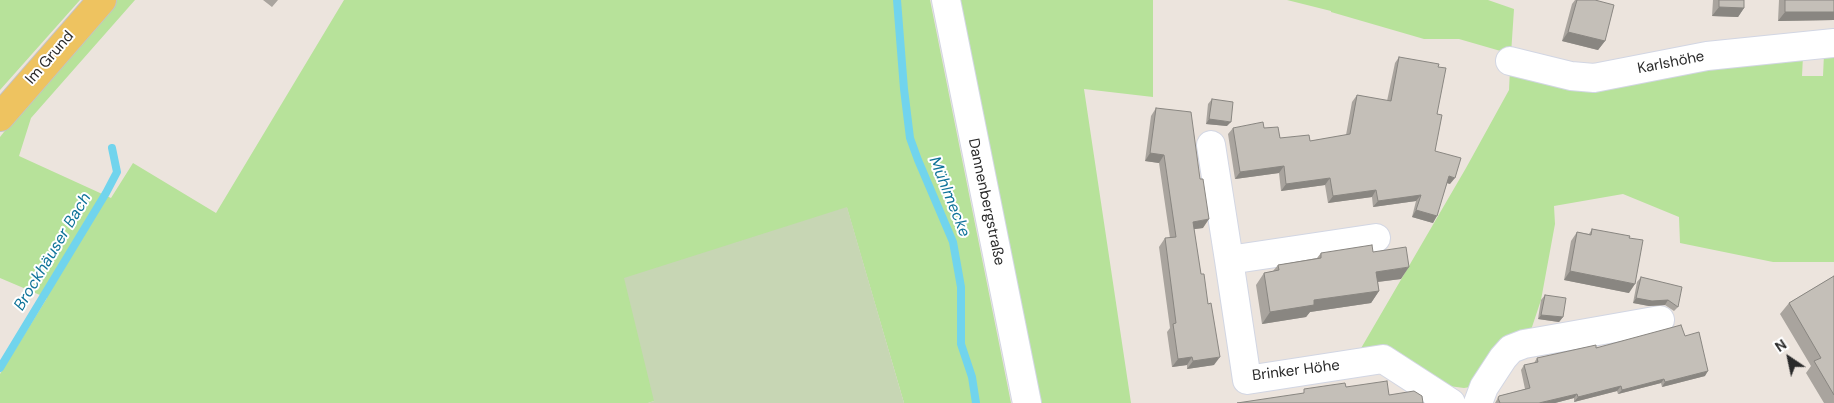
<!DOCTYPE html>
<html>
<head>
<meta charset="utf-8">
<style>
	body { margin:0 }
	#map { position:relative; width:1834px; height:403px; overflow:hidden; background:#ece4dd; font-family:"DM Sans",sans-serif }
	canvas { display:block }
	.north { position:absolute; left:1764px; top:333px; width:50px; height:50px; -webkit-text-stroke:4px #fff; paint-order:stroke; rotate:326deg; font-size:14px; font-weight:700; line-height:20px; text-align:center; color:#2a2a2a }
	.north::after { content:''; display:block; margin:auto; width:18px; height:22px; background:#2a2a2a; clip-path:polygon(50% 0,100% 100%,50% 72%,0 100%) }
</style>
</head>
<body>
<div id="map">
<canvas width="1834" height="403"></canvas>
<div class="north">N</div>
</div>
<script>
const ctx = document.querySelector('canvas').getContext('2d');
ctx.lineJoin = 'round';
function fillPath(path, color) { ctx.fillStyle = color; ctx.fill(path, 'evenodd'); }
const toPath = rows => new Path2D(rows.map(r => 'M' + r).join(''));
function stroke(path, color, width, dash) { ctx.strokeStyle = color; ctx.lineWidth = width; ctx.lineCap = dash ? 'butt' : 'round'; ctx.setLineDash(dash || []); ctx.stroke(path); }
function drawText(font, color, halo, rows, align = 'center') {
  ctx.font = font + ' "DM Sans",sans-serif'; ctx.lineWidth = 4; ctx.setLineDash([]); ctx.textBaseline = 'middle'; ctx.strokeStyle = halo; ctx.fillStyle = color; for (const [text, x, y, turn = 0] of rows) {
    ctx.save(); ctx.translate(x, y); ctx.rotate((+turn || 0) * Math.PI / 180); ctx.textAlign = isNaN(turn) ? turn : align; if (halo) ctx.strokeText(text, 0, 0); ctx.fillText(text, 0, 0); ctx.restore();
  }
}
fillPath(toPath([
	[0,0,80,0,0,90],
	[117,0,135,0,31,118,19,156,111,198,133,163,216,213,344,0,930,0,1011,403,904,403,847,208,733,244,654,401,648,403,0,403,0,374,47,298,0,278,0,137,38,89],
	[960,0,1153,0,1153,97,1084,89,1131,403,1039,403],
	[1287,0,1488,0,1514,9,1511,54,1459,39,1424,39,1331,12,1331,11],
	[1834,53,1834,262,1773,262,1680,243,1679,217,1623,194,1554,206,1555,224,1541,300,1529,336,1470,387,1464,388,1449,386,1360,350,1466,168,1509,90,1510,69,1525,72,1567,90,1590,91,1709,65,1803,56,1802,76,1823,76,1824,54]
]), '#b7e29a');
fillPath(toPath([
	[847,207,904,403,648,403,654,401,624,278]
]), '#c7d6b4');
stroke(toPath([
	[897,0,904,89,910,138,918,160,953,242,961,287,961,344,972,377,976,403],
	[0,368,106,193,117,172,112,148]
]), '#71d4ed', 8);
const minor = toPath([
	[946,0,1027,403],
	[1510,61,1571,76,1594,78,1707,56,1834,43],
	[1211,145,1229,260,1376,238],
	[1229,260,1247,380,1383,359,1451,403],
	[1478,403,1484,387,1503,358,1511,349,1524,344,1660,320]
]);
const major = toPath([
	[0,117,102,0]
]);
stroke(minor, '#d2d6e3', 30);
stroke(major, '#c3c3c3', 30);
stroke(minor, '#fff', 28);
stroke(major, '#eec360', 28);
fillPath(toPath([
	[263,0,278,0,272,7],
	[1575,0,1595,0,1605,41,1598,50,1562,41,1572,4],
	[1713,0,1744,0,1744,8,1738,17,1712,16],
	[1779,0,1834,0,1834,20,1778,21],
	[1399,57,1437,114,1435,151,1450,184,1447,183,1433,223,1412,217,1416,201,1373,207,1372,197,1328,203,1325,185,1281,191,1279,173,1235,179,1228,134,1233,128,1264,128,1280,138,1310,141,1346,135,1352,102,1357,95,1387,101,1395,63],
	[1212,99,1227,126,1206,124,1208,104],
	[1156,108,1203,228,1194,229,1214,365,1187,369,1187,365,1172,367,1167,332,1170,328,1159,247,1165,238,1170,238,1159,163,1145,161,1151,116],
	[1592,229,1629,238,1629,293,1564,280,1571,241,1577,232,1589,234],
	[1373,252,1401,279,1378,282,1379,291,1371,303,1310,312,1306,317,1262,324,1256,285,1264,273,1273,271,1278,265,1317,258,1321,253],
	[1834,276,1834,403,1824,403,1806,373,1811,366,1780,314,1789,303],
	[1641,277,1678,307,1674,311,1665,305,1649,306,1633,303,1637,282],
	[1545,295,1563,317,1559,322,1538,319,1541,300],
	[1685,336,1705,376,1662,387,1661,383,1618,394,1617,391,1574,402,1574,398,1555,403,1495,403,1499,396,1525,389,1521,370,1524,365,1534,363,1537,358,1596,348]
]), '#a9a49e');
fillPath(toPath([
	[1719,7,1744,8,1738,17,1712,16],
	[1785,12,1834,12,1834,20,1778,21],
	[1568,32,1605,41,1598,50,1562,41],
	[1209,119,1231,122,1227,126,1206,124],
	[1150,153,1164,155,1159,163,1145,161],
	[1284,166,1279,173,1235,179,1240,172],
	[1449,176,1455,178,1450,184,1444,182],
	[1330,178,1325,185,1281,191,1286,184],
	[1376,190,1372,197,1328,203,1333,196],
	[1421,195,1416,201,1373,207,1378,201],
	[1416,210,1437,216,1433,223,1412,217],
	[1209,219,1203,228,1187,230,1193,222],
	[1409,267,1401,279,1368,283,1376,272],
	[1570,271,1635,284,1629,293,1564,280],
	[1379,291,1371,303,1310,312,1306,317,1262,324,1270,312,1314,300],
	[1636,298,1668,300,1665,305,1649,306,1633,303],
	[1541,315,1563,317,1559,322,1538,319],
	[1192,357,1187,365,1172,367,1178,359],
	[1220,357,1214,365,1187,369,1193,361],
	[1708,371,1705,376,1662,387,1665,382],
	[1664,379,1661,383,1618,394,1622,390],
	[1621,386,1617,391,1574,402,1578,397],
	[1577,394,1574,398,1555,403,1539,403]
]), '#898681');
const building = toPath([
	[1577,0,1595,0,1614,5,1605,41,1568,32,1577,0],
	[1719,0,1744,0,1744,8,1719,7,1719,0],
	[1785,0,1834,0,1834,12,1785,12,1785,0],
	[1399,57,1439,64,1438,67,1446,68,1437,114,1442,115,1435,151,1461,158,1455,178,1449,176,1437,216,1416,210,1421,195,1378,201,1376,190,1333,196,1330,178,1286,184,1284,166,1240,172,1233,128,1263,122,1264,128,1278,127,1280,138,1309,135,1310,141,1350,134,1357,95,1391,101,1399,57],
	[1212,99,1233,102,1231,122,1209,119,1212,99],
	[1156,108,1191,112,1200,179,1203,179,1209,219,1193,222,1201,274,1204,274,1208,304,1211,303,1220,357,1193,361,1192,357,1178,359,1173,324,1176,323,1165,238,1176,237,1164,155,1150,153,1156,108],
	[1592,229,1630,236,1629,238,1643,240,1635,284,1570,271,1577,232,1591,235,1592,229],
	[1372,245,1373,252,1406,247,1409,267,1376,272,1379,291,1314,300,1314,305,1270,312,1264,273,1279,270,1278,265,1321,258,1321,253,1372,245],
	[1834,276,1834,395,1814,361,1821,358,1789,303,1834,276],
	[1641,277,1682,287,1678,307,1668,300,1652,301,1636,298,1641,277],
	[1545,295,1566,298,1563,317,1541,315,1545,295],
	[1681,325,1685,336,1699,332,1708,371,1665,382,1664,379,1622,390,1621,386,1578,397,1577,394,1539,403,1500,403,1498,398,1499,396,1530,388,1524,365,1538,362,1537,358,1596,345,1596,348,1681,325],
	[1387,381,1389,395,1414,391,1422,396,1423,403,1237,403,1304,393,1304,389,1345,383,1346,387,1387,381]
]);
fillPath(building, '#c4bfb8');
stroke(building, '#898681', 1);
drawText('15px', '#2a2a2a', '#fff', [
	["Im Grund",50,58,-49],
	["Karlshöhe",1671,63,-11],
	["Dannenbergstraße",986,202,78],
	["Brinker Höhe",1296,371,-7]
]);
drawText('italic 16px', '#0f7399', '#fff', [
	["Mühlmecke",949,197,68],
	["Brockhäuser Bach",53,252,-59]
]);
</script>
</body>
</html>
